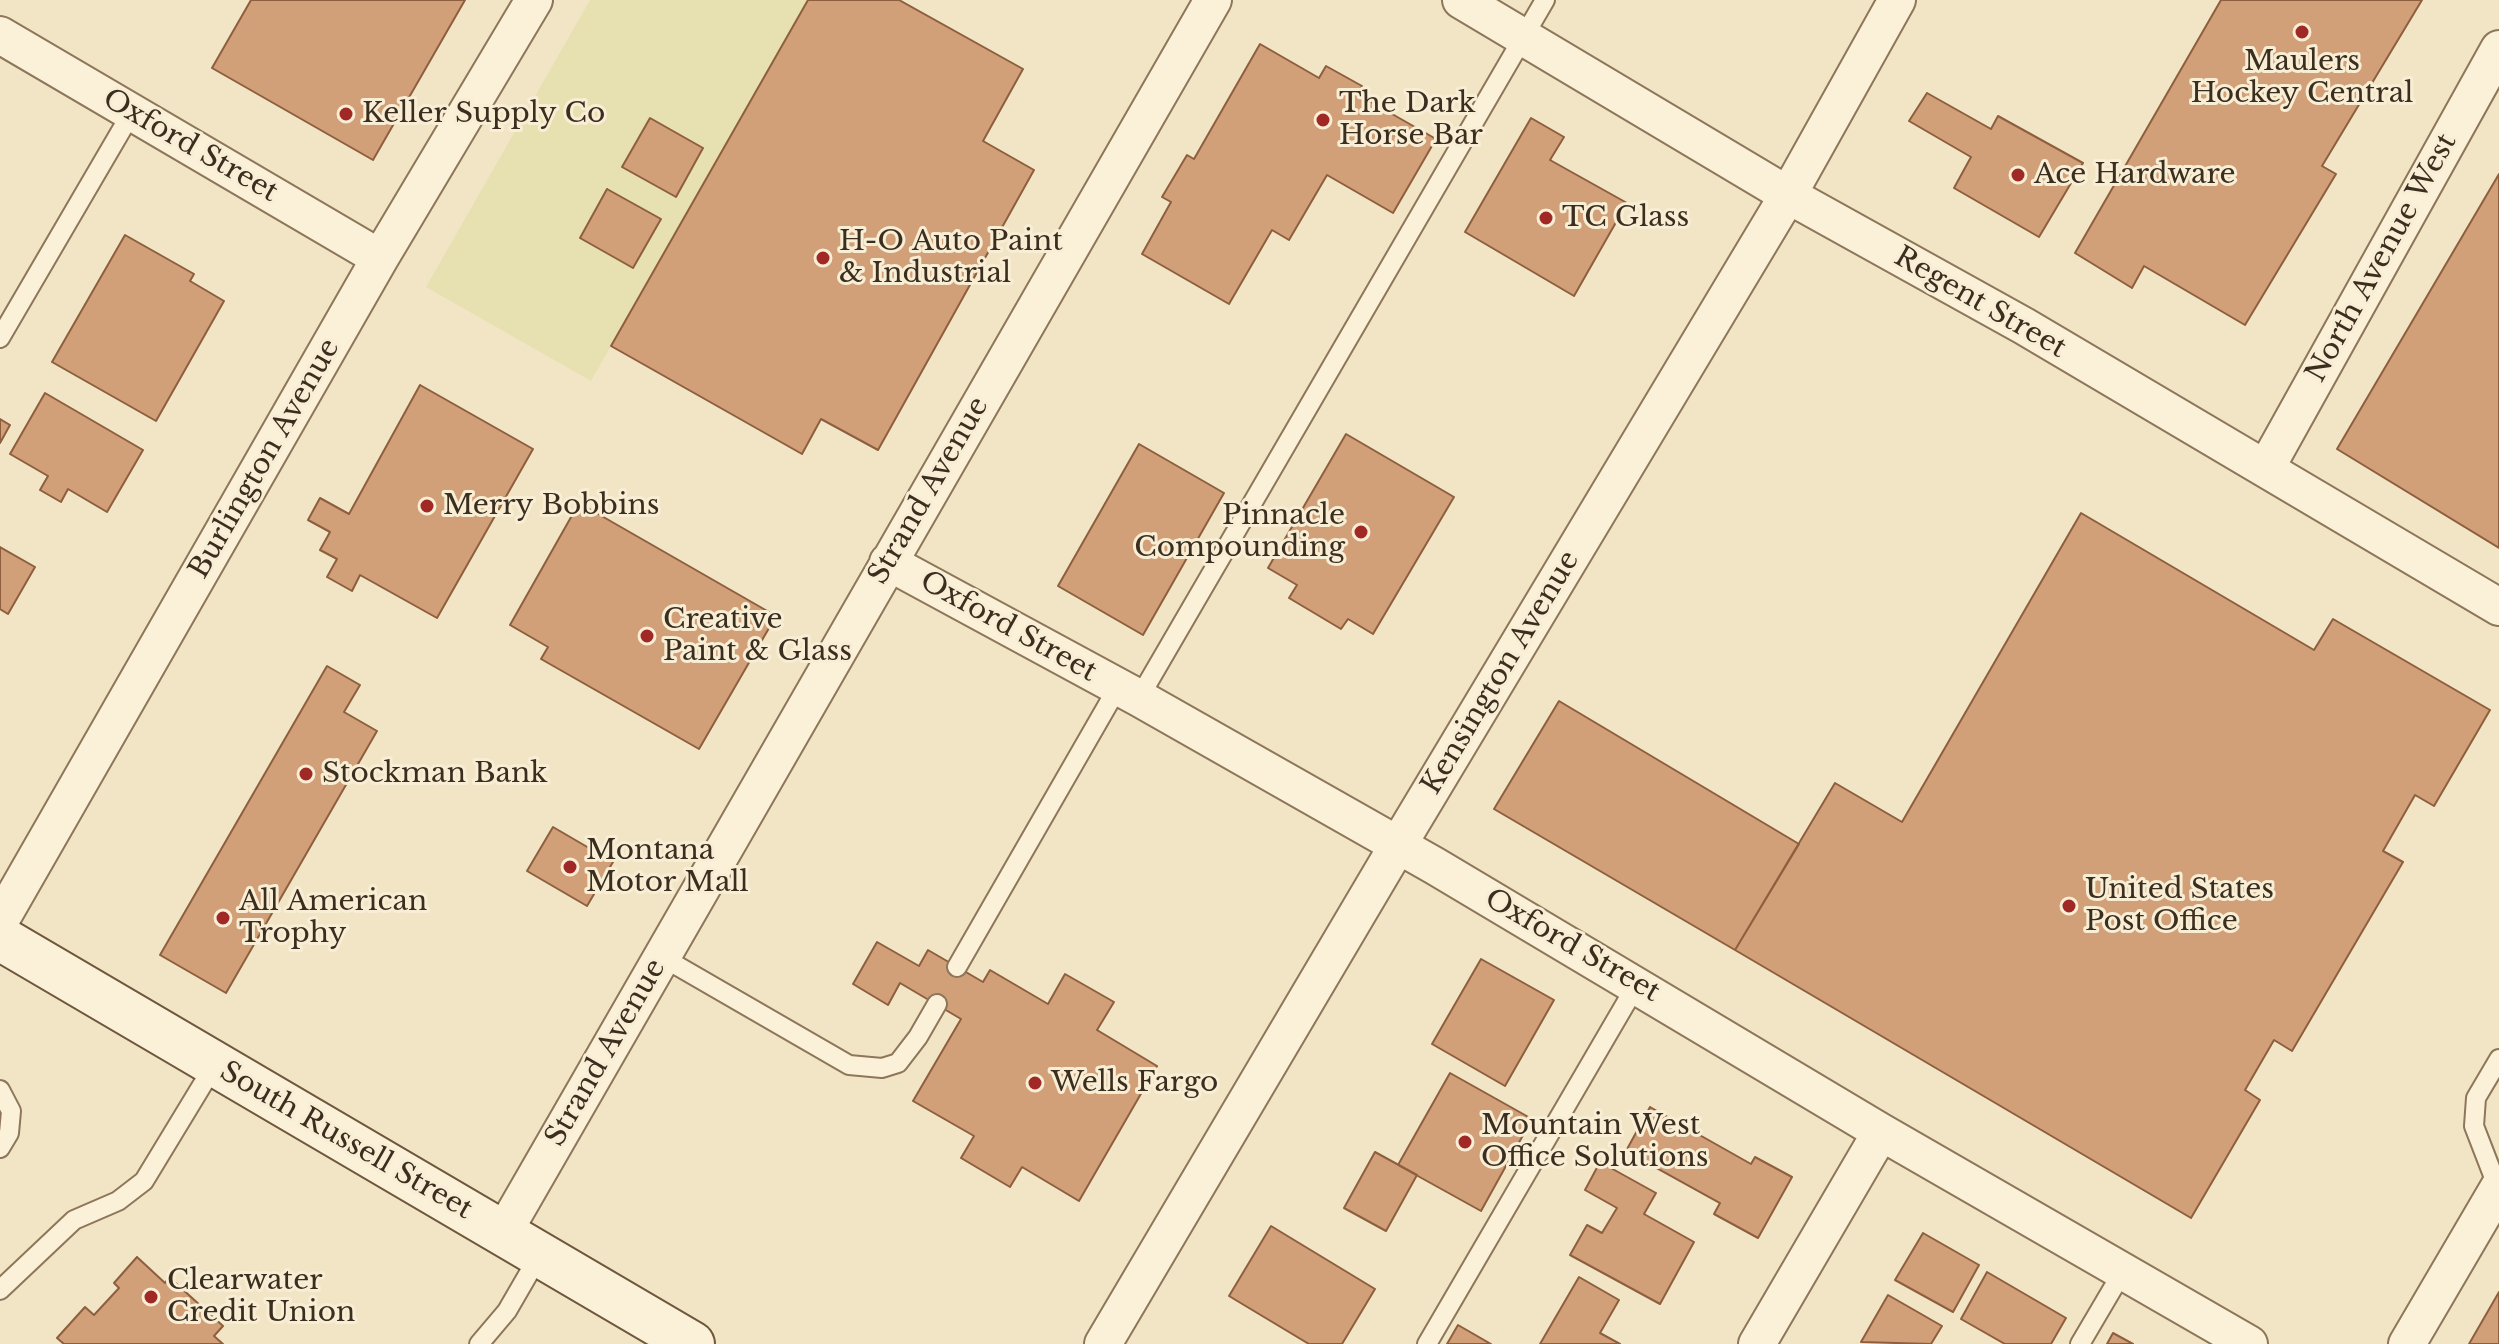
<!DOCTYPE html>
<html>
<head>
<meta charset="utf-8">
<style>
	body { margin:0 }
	canvas { display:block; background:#f1e5c5 }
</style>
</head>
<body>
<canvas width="2499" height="1344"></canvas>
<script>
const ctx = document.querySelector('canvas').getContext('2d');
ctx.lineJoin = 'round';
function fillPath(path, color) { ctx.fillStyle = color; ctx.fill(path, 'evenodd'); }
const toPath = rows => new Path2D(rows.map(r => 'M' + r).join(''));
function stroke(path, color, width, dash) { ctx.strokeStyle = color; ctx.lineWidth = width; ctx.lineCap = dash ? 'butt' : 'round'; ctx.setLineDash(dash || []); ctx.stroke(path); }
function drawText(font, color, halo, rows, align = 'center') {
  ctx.font = font + ' "Libre Baskerville",serif'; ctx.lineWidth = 6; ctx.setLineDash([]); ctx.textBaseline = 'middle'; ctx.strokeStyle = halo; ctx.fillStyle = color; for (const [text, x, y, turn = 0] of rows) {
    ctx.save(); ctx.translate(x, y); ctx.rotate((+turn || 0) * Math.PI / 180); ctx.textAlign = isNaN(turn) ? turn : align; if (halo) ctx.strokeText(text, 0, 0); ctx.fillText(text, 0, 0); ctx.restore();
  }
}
fillPath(toPath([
	[590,0,808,0,591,381,426,287]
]), '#e7e0b1');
const building = toPath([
	[251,0,465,0,373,160,212,68,251,0],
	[808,0,899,0,1023,69,983,141,1034,170,878,450,821,419,802,454,611,346,808,0],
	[2221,0,2422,0,2322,166,2336,174,2245,325,2144,266,2132,288,2075,253,2221,0],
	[1260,44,1319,78,1326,66,1362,86,1357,94,1436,139,1393,213,1327,175,1289,240,1272,230,1229,304,1142,254,1171,202,1162,197,1187,155,1194,159,1260,44],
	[1927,93,1991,129,1998,116,2083,163,2039,237,1954,188,1971,157,1909,121,1927,93],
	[650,118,703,148,676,197,622,167,650,118],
	[1531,118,1564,137,1550,160,1627,203,1574,296,1465,232,1531,118],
	[2499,174,2499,548,2337,449,2499,174],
	[607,189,661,219,633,268,580,238,607,189],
	[125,235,194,274,190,281,224,301,156,421,52,362,125,235],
	[420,385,533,449,437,618,360,575,352,591,327,577,337,559,320,550,330,532,308,520,320,498,349,514,420,385],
	[45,393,143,450,107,512,68,489,61,502,40,490,48,476,10,454,45,393],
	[0,419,10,425,0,443,0,419],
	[1346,434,1454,497,1373,634,1348,619,1341,629,1289,598,1297,585,1268,568,1346,434],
	[1139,444,1224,493,1143,635,1058,586,1139,444],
	[579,503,776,616,699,749,541,659,548,647,510,625,579,503],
	[2081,513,2314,650,2333,619,2490,710,2434,806,2415,795,2383,851,2403,862,2292,1051,2274,1040,2245,1090,2260,1100,2191,1218,1735,950,1835,783,1902,822,2081,513],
	[0,547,35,567,8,614,0,609,0,547],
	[327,666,360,685,344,712,377,731,226,993,160,955,327,666],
	[1559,701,1799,844,1735,950,1494,809,1559,701],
	[553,827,613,862,587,906,527,871,553,827],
	[877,942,919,966,928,950,983,982,990,970,1048,1004,1065,974,1114,1002,1097,1030,1157,1066,1079,1201,1022,1167,1010,1187,961,1158,974,1136,913,1101,961,1019,900,983,888,1005,853,984,877,942],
	[1481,959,1554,1000,1505,1086,1432,1044,1481,959],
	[1450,1073,1532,1119,1481,1211,1398,1165,1450,1073],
	[1650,1107,1751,1164,1755,1157,1792,1177,1758,1238,1714,1214,1720,1203,1626,1151,1650,1107],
	[1375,1152,1417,1175,1386,1231,1344,1208,1375,1152],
	[1600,1162,1656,1193,1644,1214,1694,1242,1660,1304,1570,1255,1587,1225,1602,1233,1617,1208,1585,1190,1600,1162],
	[1271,1226,1375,1289,1342,1344,1309,1344,1229,1296,1271,1226],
	[1923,1233,1979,1265,1953,1312,1895,1280,1923,1233],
	[137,1257,165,1283,169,1277,223,1326,214,1336,223,1344,64,1344,57,1338,85,1307,94,1315,119,1288,114,1283,137,1257],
	[1987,1272,2066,1318,2051,1344,2005,1344,1961,1319,1987,1272],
	[1579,1277,1619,1300,1600,1333,1620,1344,1540,1344,1579,1277],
	[2499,1292,2499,1344,2469,1344,2499,1292],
	[1888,1295,1942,1326,1931,1344,1861,1342,1888,1295],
	[1458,1325,1491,1344,1447,1344,1458,1325],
	[2113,1333,2133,1344,2107,1344,2113,1333]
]);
fillPath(building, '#d19f78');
stroke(building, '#8e5f3e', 2);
const lane = toPath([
	[0,338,132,112],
	[1139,698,1545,0],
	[662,957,849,1065,882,1068,898,1063,918,1037,937,1004],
	[957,967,1118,687],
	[0,1090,11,1111,9,1133,0,1148],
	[2498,1188,2474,1126,2476,1098,2499,1059],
	[0,1290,74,1220,118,1201,144,1181,215,1064],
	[479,1344,507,1311,540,1254],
	[1427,1344,1637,984],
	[2080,1344,2123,1271]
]);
const street = toPath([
	[1461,0,1788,195,2024,326,2499,607],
	[0,35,380,258],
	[2266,468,2499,49],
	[888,562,1139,698,1435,866,1881,1132,2249,1344],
	[0,921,380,258,534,0],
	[503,1233,1213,0],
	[1103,1344,1398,845,1788,195,1897,0],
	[1757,1344,1881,1132],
	[2407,1344,2499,1187]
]);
const secondary = toPath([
	[0,938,692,1344]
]);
stroke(lane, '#8d7659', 22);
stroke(street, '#8d7659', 40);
stroke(secondary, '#6f573c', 48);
stroke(lane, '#fbf1d9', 18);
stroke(street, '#fbf1d9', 36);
stroke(secondary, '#fbf1d9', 44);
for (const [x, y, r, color] of [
	[2302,32,8,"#a02825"],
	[346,114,8,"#a02825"],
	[1323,120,8,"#a02825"],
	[2018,175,8,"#a02825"],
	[1546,218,8,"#a02825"],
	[823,258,8,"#a02825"],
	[427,506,8,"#a02825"],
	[1361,532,8,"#a02825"],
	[647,636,8,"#a02825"],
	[306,774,8,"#a02825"],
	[570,867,8,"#a02825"],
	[2069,906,8,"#a02825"],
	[223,918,8,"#a02825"],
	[1035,1083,8,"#a02825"],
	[1465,1142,8,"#a02825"],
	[151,1297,8,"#a02825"]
]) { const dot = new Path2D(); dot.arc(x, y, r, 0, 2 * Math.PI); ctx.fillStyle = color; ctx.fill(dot); stroke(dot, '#f8eed5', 3); }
drawText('28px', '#3c2e1e', '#f8eed5', [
	["Maulers",2302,62,"center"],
	["Hockey Central",2302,94,"center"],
	["The Dark",1339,104],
	["Horse Bar",1339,136],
	["Keller Supply Co",362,114],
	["Ace Hardware",2034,175],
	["TC Glass",1562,218],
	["H-O Auto Paint",839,242],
	["& Industrial",839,274],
	["Merry Bobbins",443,506],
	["Pinnacle",1345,516,"right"],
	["Compounding",1345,548,"right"],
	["Creative",663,620],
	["Paint & Glass",663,652],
	["Stockman Bank",322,774],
	["Montana",586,851],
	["Motor Mall",586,883],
	["United States",2085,890],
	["Post Office",2085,922],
	["All American",239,902],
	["Trophy",239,934],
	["Wells Fargo",1051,1083],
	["Mountain West",1481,1126],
	["Office Solutions",1481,1158],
	["Clearwater",167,1281],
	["Credit Union",167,1313]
], 'left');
drawText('28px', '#3c2e1e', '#f8eed5', [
	["Oxford Street",190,146,30],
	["North Avenue West",2382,258,-61],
	["Regent Street",1980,303,30],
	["Burlington Avenue",265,459,-60],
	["Strand Avenue",929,491,-60],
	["Oxford Street",1008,627,29],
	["Kensington Avenue",1501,673,-59],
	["Oxford Street",1572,946,30],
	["Strand Avenue",606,1053,-60],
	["South Russell Street",346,1141,30]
]);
</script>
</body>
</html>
